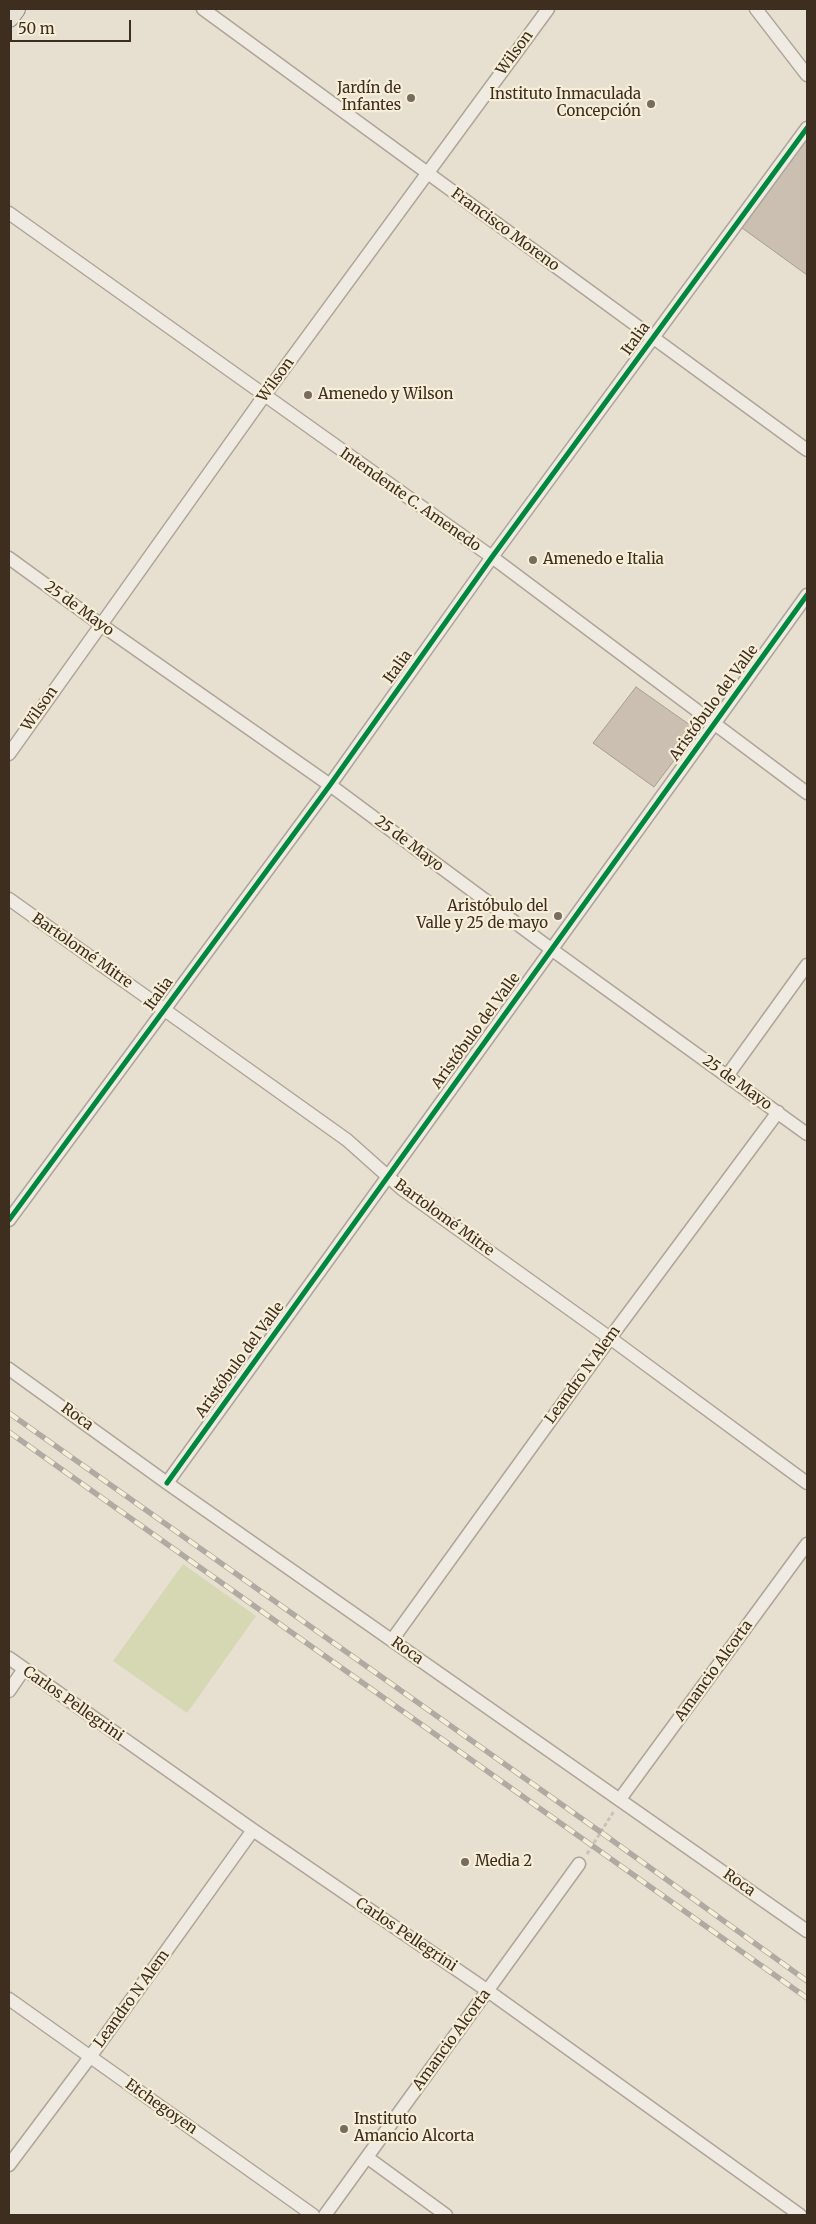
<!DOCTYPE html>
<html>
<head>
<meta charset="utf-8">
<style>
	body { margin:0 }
	#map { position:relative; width:816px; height:2224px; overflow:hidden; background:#e7e0d1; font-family:Merriweather,serif }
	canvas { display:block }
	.frame { position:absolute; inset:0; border:10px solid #3d2e20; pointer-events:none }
	.scale { position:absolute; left:10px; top:20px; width:121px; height:22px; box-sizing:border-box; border:2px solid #3d2e20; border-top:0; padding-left:6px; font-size:15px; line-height:18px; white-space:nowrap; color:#3d2e20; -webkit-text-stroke:4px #f7eed8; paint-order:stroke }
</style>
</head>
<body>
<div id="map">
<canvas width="816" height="2224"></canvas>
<div class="frame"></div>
<div class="scale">50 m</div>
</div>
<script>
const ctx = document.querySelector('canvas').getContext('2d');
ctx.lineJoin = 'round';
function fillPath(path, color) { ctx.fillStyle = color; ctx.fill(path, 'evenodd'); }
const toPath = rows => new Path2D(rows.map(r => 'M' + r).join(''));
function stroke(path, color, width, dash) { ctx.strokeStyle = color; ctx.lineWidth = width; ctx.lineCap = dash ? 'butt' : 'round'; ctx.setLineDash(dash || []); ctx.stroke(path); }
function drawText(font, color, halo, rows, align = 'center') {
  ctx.font = font + ' Merriweather,serif'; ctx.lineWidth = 4.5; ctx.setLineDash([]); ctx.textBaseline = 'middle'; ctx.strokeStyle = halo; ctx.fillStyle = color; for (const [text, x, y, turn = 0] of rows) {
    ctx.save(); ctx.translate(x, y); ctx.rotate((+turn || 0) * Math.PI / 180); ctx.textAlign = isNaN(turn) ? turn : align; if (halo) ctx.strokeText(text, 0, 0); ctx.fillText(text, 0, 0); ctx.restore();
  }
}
fillPath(toPath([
	[183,1564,256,1616,187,1713,113,1661]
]), '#d6d7b3');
const building = toPath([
	[807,136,807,275,738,225,807,136],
	[636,687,697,730,654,787,593,743,636,687]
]);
fillPath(building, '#cbbfb2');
stroke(building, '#a89c90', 1);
const street = toPath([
	[203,9,807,450],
	[756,9,807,75],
	[9,213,492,557,807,793],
	[9,558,100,624,330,785,551,949,807,1134],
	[9,754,264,396,548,9],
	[9,899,347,1140,402,1189,610,1338,807,1483],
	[727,1076,807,965],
	[9,1220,330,785,492,557,807,128],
	[9,1369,167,1483,807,1931],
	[167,1483,807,595],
	[392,1640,610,1338,778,1112],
	[9,1658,253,1830,488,1991,800,2215],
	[9,1691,24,1669],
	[620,1799,807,1544],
	[9,1999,313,2215],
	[368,2158,446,2215],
	[9,2165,90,2057,253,1830],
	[325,2215,579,1864]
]);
const primary = toPath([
	[9,17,15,9]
]);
stroke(street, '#ada599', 15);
stroke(primary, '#928b80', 22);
stroke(toPath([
	[587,1854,614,1811]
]), '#c8c2b9', 3, [4, 2.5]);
stroke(street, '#efebe3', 12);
stroke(primary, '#e6e1d4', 20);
const rail = toPath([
	[9,1413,602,1833,807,1981],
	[9,1432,807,1998]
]);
stroke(rail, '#afaaa2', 5.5);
stroke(rail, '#f7eed8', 4, [11]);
stroke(toPath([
	[9,1220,330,785,492,557,807,128],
	[167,1483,807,595]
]), '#00873e', 5);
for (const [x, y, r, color] of [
	[411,98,5,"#786c5e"],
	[651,104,5,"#786c5e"],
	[308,395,5,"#786c5e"],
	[533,560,5,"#786c5e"],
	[558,916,5,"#786c5e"],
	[465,1862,5,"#786c5e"],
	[344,2129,5,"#786c5e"]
]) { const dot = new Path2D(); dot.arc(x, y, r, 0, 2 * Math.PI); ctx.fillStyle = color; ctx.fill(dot); stroke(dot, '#f7eed8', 2); }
drawText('15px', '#3d2e20', '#f7eed8', [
	["Wilson",515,53,-54],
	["Francisco Moreno",505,230,36],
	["Italia",636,339,-54],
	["Wilson",276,380,-54],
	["Intendente C. Amenedo",410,500,35],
	["25 de Mayo",79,609,36],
	["Italia",398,667,-54],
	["Aristóbulo del Valle",714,703,-54],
	["Wilson",40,709,-55],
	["25 de Mayo",409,844,37],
	["Bartolomé Mitre",82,951,35],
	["Italia",159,994,-54],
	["Aristóbulo del Valle",476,1031,-54],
	["25 de Mayo",737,1083,36],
	["Bartolomé Mitre",444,1218,36],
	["Aristóbulo del Valle",240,1360,-54],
	["Leandro N Alem",583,1375,-54],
	["Roca",77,1417,36],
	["Roca",407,1651,35],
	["Amancio Alcorta",714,1671,-54],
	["Carlos Pellegrini",73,1704,35],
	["Roca",739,1883,35],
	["Carlos Pellegrini",406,1935,34],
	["Leandro N Alem",132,1999,-54],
	["Amancio Alcorta",452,2040,-54],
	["Etchegoyen",161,2107,35]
]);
drawText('15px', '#3d2e20', '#f7eed8', [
	["Jardín de",401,89,"right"],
	["Infantes",401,106,"right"],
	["Instituto Inmaculada",641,95,"right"],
	["Concepción",641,112,"right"],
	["Amenedo y Wilson",318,395],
	["Amenedo e Italia",543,560],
	["Aristóbulo del",548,907,"right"],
	["Valle y 25 de mayo",548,924,"right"],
	["Media 2",475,1862],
	["Instituto",354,2120],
	["Amancio Alcorta",354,2137]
], 'left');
</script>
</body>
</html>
